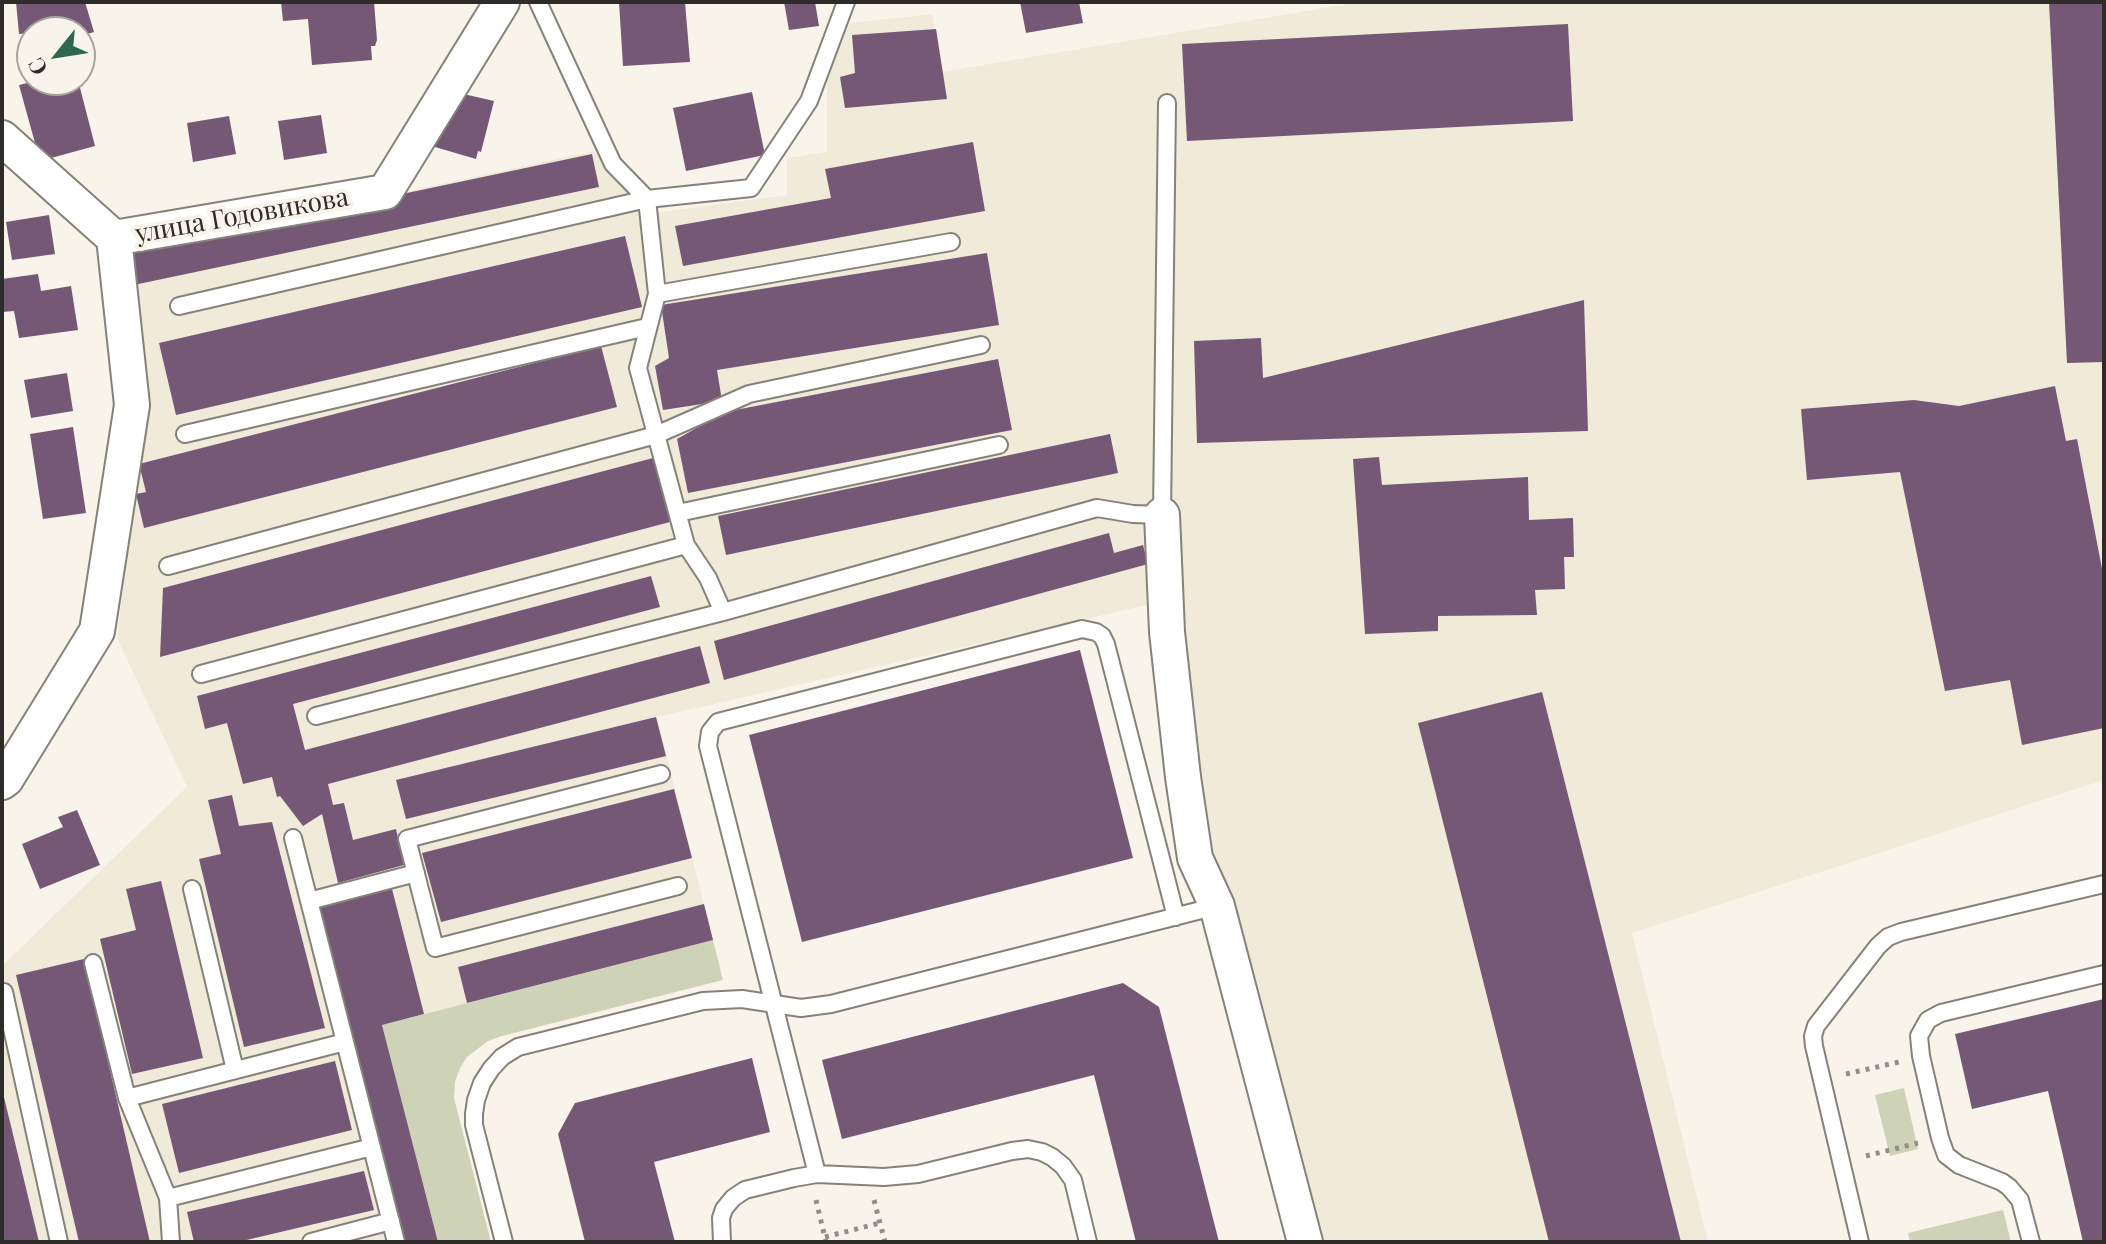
<!DOCTYPE html>
<html>
<head>
<meta charset="utf-8">
<style>
	body { margin:0 }
	#map { position:relative; width:2106px; height:1244px; overflow:hidden; background:#f8f4ea; font-family:"Playfair Display",serif }
	canvas { display:block }
	.frame { position:absolute; inset:0; border:4px solid #2e2c28; pointer-events:none }
	.north { position:absolute; left:16px; top:16px; width:80px; height:80px; box-sizing:border-box; background:#f8f4ea; border:2px solid #a7a49c; border-radius:50%; rotate:240deg; font-size:22px; font-weight:700; line-height:32px; text-align:center; color:#2e2c28 }
	.north::after { content:''; display:block; margin:auto; width:28px; height:36px; background:#2d6851; clip-path:polygon(50% 0,100% 100%,50% 72%,0 100%) }
</style>
</head>
<body>
<div id="map">
<canvas width="2106" height="1244"></canvas>
<div class="frame"></div>
<div class="north">С</div>
</div>
<script>
const ctx = document.querySelector('canvas').getContext('2d');
ctx.lineJoin = 'round';
function fillPath(path, color) { ctx.fillStyle = color; ctx.fill(path, 'evenodd'); }
const toPath = rows => new Path2D(rows.map(r => 'M' + r).join(''));
function stroke(path, color, width, dash) { ctx.strokeStyle = color; ctx.lineWidth = width; ctx.lineCap = dash ? 'butt' : 'round'; ctx.setLineDash(dash || []); ctx.stroke(path); }
function drawText(font, color, halo, rows, align = 'center') {
  ctx.font = font + ' "Playfair Display",serif'; ctx.lineWidth = 8; ctx.setLineDash([]); ctx.textBaseline = 'middle'; ctx.strokeStyle = halo; ctx.fillStyle = color; for (const [text, x, y, turn = 0] of rows) {
    ctx.save(); ctx.translate(x, y); ctx.rotate((+turn || 0) * Math.PI / 180); ctx.textAlign = isNaN(turn) ? turn : align; if (halo) ctx.strokeText(text, 0, 0); ctx.fillText(text, 0, 0); ctx.restore();
  }
}
fillPath(toPath([
	[1360,2,2104,2,2104,780,1632,933,1708,1242,1314,1242,1147,605,657,717,713,940,383,1025,438,1242,2,1242,2,966,187,787,117,638,145,400,122,253,594,151,646,214,787,195,787,158,827,152,827,68,851,23,932,14,942,72]
]), '#f0ead8');
fillPath(toPath([
	[713,940,723,980,502,1036,488,1041,467,1057,460,1068,455,1082,454,1098,491,1242,438,1242,382,1025],
	[1904,1088,1918,1149,1890,1156,1875,1095],
	[2003,1210,2011,1242,1910,1242,1908,1233]
]), '#ced3b8');
fillPath(toPath([
	[16,2,85,2,94,32,80,36,80,32,63,32,61,24,41,26,42,32,19,34],
	[281,2,374,2,377,40,375,46,371,46,372,60,312,65,308,19,283,21],
	[619,2,685,2,690,62,623,66],
	[784,2,815,2,819,26,789,30],
	[1020,2,1079,2,1083,23,1026,33],
	[2049,2,2104,2,2104,362,2067,363],
	[1568,24,1573,121,1187,141,1182,44],
	[936,29,947,99,845,108,840,77,855,73,852,35],
	[40,80,78,80,95,146,40,161,19,85],
	[455,92,494,101,481,152,478,151,476,159,435,147,445,110],
	[752,92,765,155,686,171,673,108],
	[321,115,327,153,284,160,278,121],
	[229,116,236,154,193,162,187,123],
	[973,142,985,211,683,266,675,226,831,198,825,169],
	[592,154,599,187,129,286,122,253],
	[49,215,55,254,12,260,6,222],
	[625,236,642,307,176,415,159,343],
	[987,253,999,325,717,370,722,401,663,410,655,366,669,358,661,305],
	[38,274,41,291,71,286,78,330,19,338,14,311,2,312,2,296,4,296,2,279],
	[1584,300,1588,431,1197,443,1194,341,1261,338,1263,378],
	[601,346,617,407,144,528,136,494,146,492,139,464],
	[998,359,1012,430,688,493,677,439,725,412],
	[67,373,73,411,31,418,24,380],
	[2055,386,2066,441,2077,439,2104,579,2104,728,2022,745,2010,680,1945,691,1900,472,1807,480,1801,409,1914,400,1959,406],
	[73,427,86,513,43,519,30,434],
	[1110,434,1118,473,726,555,718,516],
	[1379,457,1382,485,1528,477,1529,520,1573,518,1574,557,1564,557,1565,589,1535,590,1537,615,1438,616,1438,631,1365,634,1353,459],
	[653,458,670,522,160,657,163,588],
	[1109,533,1114,553,1143,545,1148,564,724,680,714,641],
	[651,576,660,607,293,704,305,750,700,646,710,683,328,784,333,805,344,803,353,840,396,829,404,865,338,883,322,814,303,826,280,796,277,797,272,777,243,784,227,723,205,729,197,696],
	[1080,650,1133,858,802,942,749,735],
	[1542,692,1681,1242,1549,1242,1418,723],
	[656,717,666,756,406,819,396,780],
	[674,789,692,858,441,922,422,853],
	[232,795,239,826,272,822,325,1028,244,1047,199,859,221,854,208,800],
	[77,810,100,865,40,889,22,844,63,827,58,817],
	[161,881,203,1058,132,1074,100,939,136,930,126,889],
	[391,885,424,1014,382,1025,438,1242,401,1242,314,904],
	[704,904,713,940,467,1003,458,967],
	[84,959,150,1242,79,1242,16,975],
	[1123,983,1159,1007,1219,1242,1136,1242,1094,1075,842,1139,822,1060],
	[2104,999,2104,1242,2083,1242,2048,1091,1972,1109,1955,1034],
	[752,1058,770,1132,654,1162,675,1242,585,1242,558,1134,575,1103],
	[335,1061,352,1130,179,1173,162,1104],
	[3,1093,39,1242,2,1242],
	[364,1171,374,1210,238,1242,194,1242,187,1212]
]), '#755876');
const lane = toPath([
	[538,2,613,164,647,199,751,188,809,101,846,2],
	[657,294,951,242],
	[179,306,647,199,657,294,638,368,686,545,708,578,723,612,1097,508,1133,514,1162,515,1167,103],
	[185,434,647,327],
	[678,513,999,445],
	[168,566,656,435,749,394,981,345],
	[201,674,686,545],
	[316,716,723,612],
	[661,774,407,839,435,948,678,886],
	[293,838,396,1242],
	[192,889,235,1070],
	[309,901,416,873],
	[93,963,127,1098,168,1198,171,1242],
	[4,992,59,1242],
	[127,1098,345,1042],
	[817,1174,708,746,710,732,718,722,1082,629,1096,632,1102,636,1106,644,1176,917],
	[168,1198,372,1147],
	[311,1242,391,1221],
	[504,1242,474,1125,474,1114,476,1100,482,1083,491,1069,502,1057,518,1047,703,1001,742,999,801,1008,831,1004,1217,906],
	[722,1242,721,1218,724,1209,733,1198,745,1190,794,1178,817,1174,884,1177,918,1174,1012,1151,1028,1149,1042,1152,1052,1157,1063,1166,1073,1180,1088,1242],
	[1860,1242,1814,1046,1813,1036,1816,1026,1878,946,1888,937,1901,932,2104,884],
	[2031,1242,2020,1200,2009,1187,2002,1182,1959,1165,1946,1155,1940,1138,1921,1056,1919,1036,1928,1020,1941,1013,2104,974]
]);
const street = toPath([
	[2,138,114,238],
	[1162,515,1167,632,1183,777,1195,858,1217,906,1305,1242],
	[2,782,6,779,97,631,132,405,114,238,385,192,502,2]
]);
stroke(lane, '#858279', 20);
stroke(street, '#858279', 38);
stroke(toPath([
	[1846,1074,1899,1062],
	[1866,1156,1918,1143],
	[816,1200,826,1242],
	[874,1200,885,1242],
	[825,1237,880,1223]
]), '#928f88', 5, [4, 6]);
stroke(lane, '#fff', 16);
stroke(street, '#fff', 34);
drawText('26px', '#2e2c28', '#f8f4ea', [
	["улица Годовикова",242,216,-10]
]);
</script>
</body>
</html>
